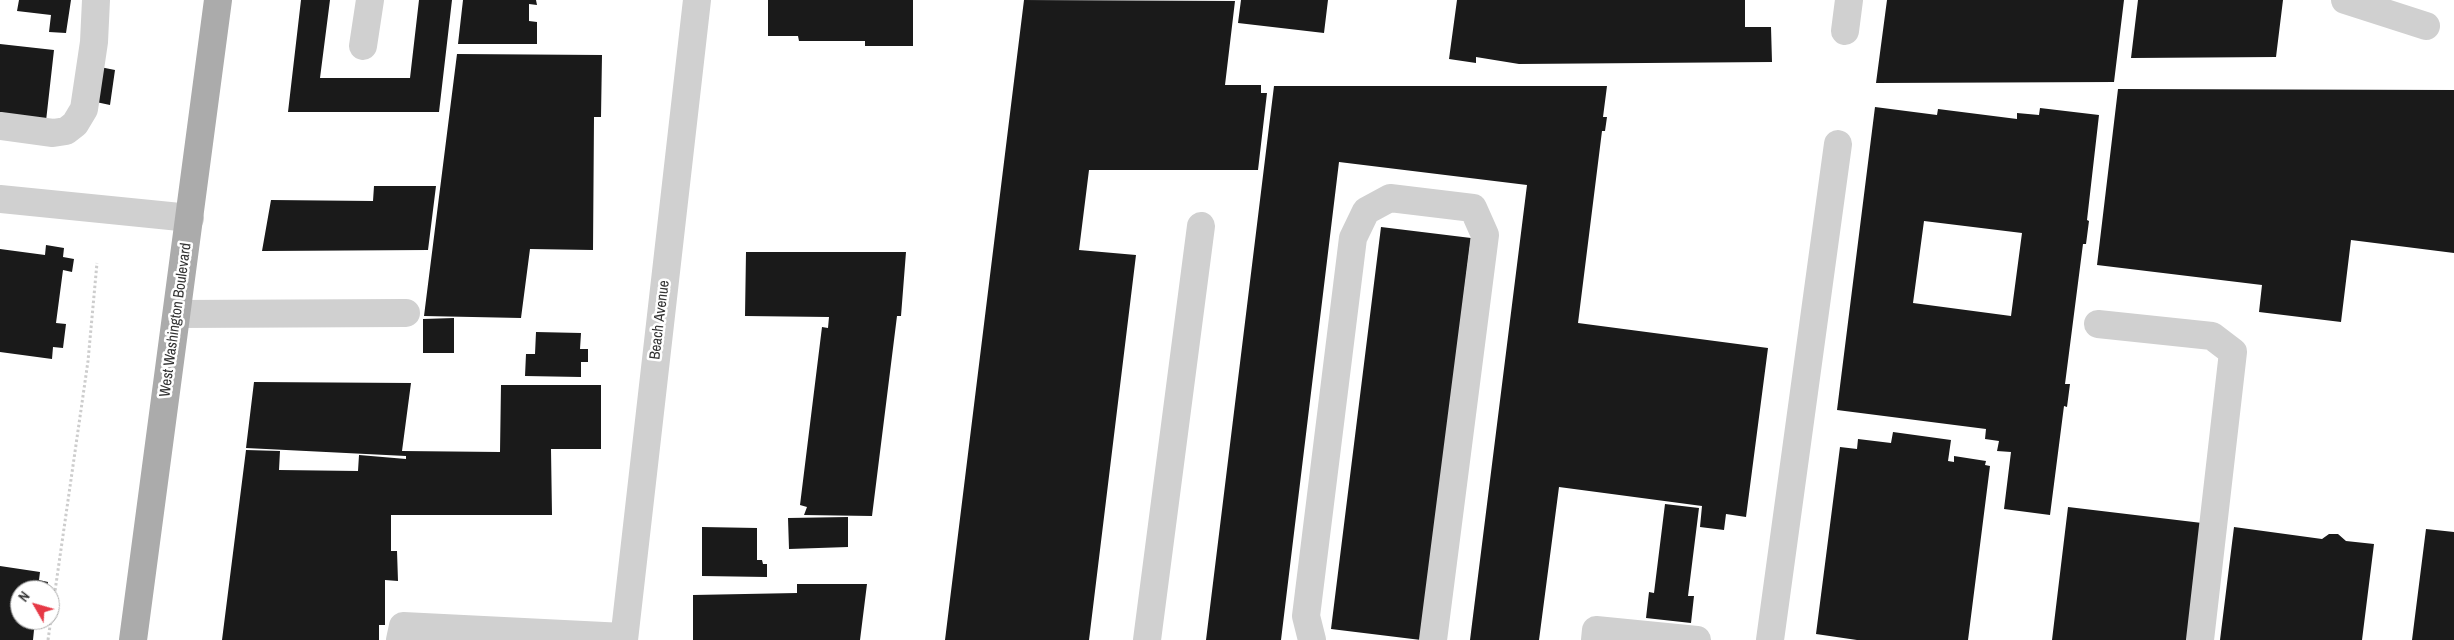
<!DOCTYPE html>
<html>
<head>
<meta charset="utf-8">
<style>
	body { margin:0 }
	#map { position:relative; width:2454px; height:640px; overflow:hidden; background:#fff; font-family:"Archivo Narrow",sans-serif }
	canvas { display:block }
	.north { position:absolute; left:10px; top:580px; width:50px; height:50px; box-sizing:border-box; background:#fff; border:1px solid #adadad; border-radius:50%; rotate:308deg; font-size:14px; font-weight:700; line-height:20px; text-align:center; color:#333 }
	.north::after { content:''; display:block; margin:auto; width:18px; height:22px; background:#e63946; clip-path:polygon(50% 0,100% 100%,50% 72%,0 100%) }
</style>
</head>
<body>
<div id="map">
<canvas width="2454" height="640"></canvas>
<div class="north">N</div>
</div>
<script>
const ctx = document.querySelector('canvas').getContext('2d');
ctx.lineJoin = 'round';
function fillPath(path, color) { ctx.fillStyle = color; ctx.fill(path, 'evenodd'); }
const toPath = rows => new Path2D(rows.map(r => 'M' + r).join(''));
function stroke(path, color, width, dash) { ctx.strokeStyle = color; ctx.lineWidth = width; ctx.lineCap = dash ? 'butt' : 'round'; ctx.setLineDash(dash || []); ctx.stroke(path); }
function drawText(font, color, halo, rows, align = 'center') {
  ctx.font = font + ' "Archivo Narrow",sans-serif'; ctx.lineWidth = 5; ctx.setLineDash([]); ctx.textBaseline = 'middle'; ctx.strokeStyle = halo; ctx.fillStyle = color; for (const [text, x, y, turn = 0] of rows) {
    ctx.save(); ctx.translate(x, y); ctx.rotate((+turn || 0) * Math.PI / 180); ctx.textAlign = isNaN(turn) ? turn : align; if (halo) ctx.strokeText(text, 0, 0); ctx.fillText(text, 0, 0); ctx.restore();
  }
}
fillPath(toPath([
	[19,0,71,0,66,33,49,32,51,15,17,11],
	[301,0,330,0,320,78,410,78,419,0,452,0,439,112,288,112],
	[463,0,536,0,537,5,529,4,529,21,537,22,537,44,458,44],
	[768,0,913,0,913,46,865,46,865,41,799,41,798,36,768,36],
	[1024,0,1235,1,1225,85,1261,85,1261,93,1267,93,1258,170,1089,170,1079,250,1136,255,1089,640,945,640],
	[1241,0,1328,0,1324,33,1238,23],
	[1457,0,1745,0,1745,27,1771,27,1772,62,1519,64,1476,57,1476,63,1449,59],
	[1887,0,2124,0,2114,82,1876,83],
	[2138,0,2283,0,2276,57,2131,58],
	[0,44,54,50,46,121,0,121],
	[457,54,602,55,601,117,594,117,593,250,530,249,521,318,424,316],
	[100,67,115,70,110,105,96,102],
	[1274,86,1607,86,1603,117,1607,117,1605,131,1602,131,1578,323,1768,348,1746,517,1726,514,1724,530,1700,527,1702,506,1559,487,1539,640,1470,640,1527,185,1339,162,1281,640,1206,640],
	[2118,89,2454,90,2454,253,2351,240,2341,322,2259,312,2262,285,2097,265],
	[1875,107,1937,115,1938,109,2017,119,2017,113,2039,115,2040,108,2099,115,2087,220,2089,221,2086,244,2083,244,2065,384,2070,384,2067,407,2064,406,2050,515,2004,509,2011,452,1997,451,1999,441,1985,439,1986,429,1837,410],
	[1924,221,2022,233,2011,316,1913,303],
	[374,186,436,186,428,250,262,251,271,200,373,201],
	[1381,227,1471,238,1421,640,1331,629],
	[46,245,64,248,63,257,74,259,72,272,63,270,56,323,66,324,63,348,53,347,52,359,0,352,0,249,45,255],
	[746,252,906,252,901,316,897,316,872,516,804,515,807,507,800,505,822,327,828,328,829,317,745,316],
	[454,318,454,353,423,353,423,319],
	[536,332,581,333,580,349,588,349,588,362,581,362,581,377,525,376,526,354,535,354],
	[254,382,411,383,402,451,500,452,501,385,601,385,601,449,551,449,552,515,391,515,391,551,397,551,398,581,385,580,385,625,379,625,379,640,222,640,246,450,280,451,279,470,358,471,359,455,406,459,406,456,246,448],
	[1893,432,1951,440,1948,461,1954,462,1954,456,1986,461,1985,465,1990,466,1968,640,1857,640,1816,634,1840,447,1857,449,1858,439,1891,443],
	[1665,504,1699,508,1688,596,1694,596,1691,623,1646,618,1649,592,1654,593],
	[2068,507,2202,523,2188,640,2052,640],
	[848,517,848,547,789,549,788,518],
	[702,527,757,528,757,560,762,560,763,564,767,564,767,577,702,576],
	[2234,527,2322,539,2329,534,2338,534,2346,541,2374,544,2362,640,2220,640],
	[2426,529,2454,532,2454,640,2412,640],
	[0,566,40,572,39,580,48,582,47,590,20,590,20,620,35,620,33,640,0,640],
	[797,584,867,584,860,640,693,640,693,595,797,593]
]), '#1a1a1a');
stroke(toPath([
	[48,640,88,361,97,263]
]), '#cdcdcd', 3, [2.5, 2.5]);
stroke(toPath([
	[2345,0,2426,26],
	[1845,31,1849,0],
	[363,46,370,0],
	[0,126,53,133,66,131,75,124,84,109,94,42,96,0],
	[0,199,190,218],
	[177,314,406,313],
	[2098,324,2212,336,2233,352,2200,640],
	[400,640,403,626,624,637],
	[624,640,697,0],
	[1147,640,1201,226],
	[1312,640,1306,616,1353,238,1366,211,1390,198,1473,208,1485,235,1433,640],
	[1595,640,1596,630,1697,640],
	[1770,640,1838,144]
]), '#d0d0d0', 28);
stroke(toPath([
	[133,640,218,0]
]), '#ababab', 28);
drawText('15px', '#333', '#fff', [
	["West Washington Boulevard",176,320,-82],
	["Beach Avenue",660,320,-83]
]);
</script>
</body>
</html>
